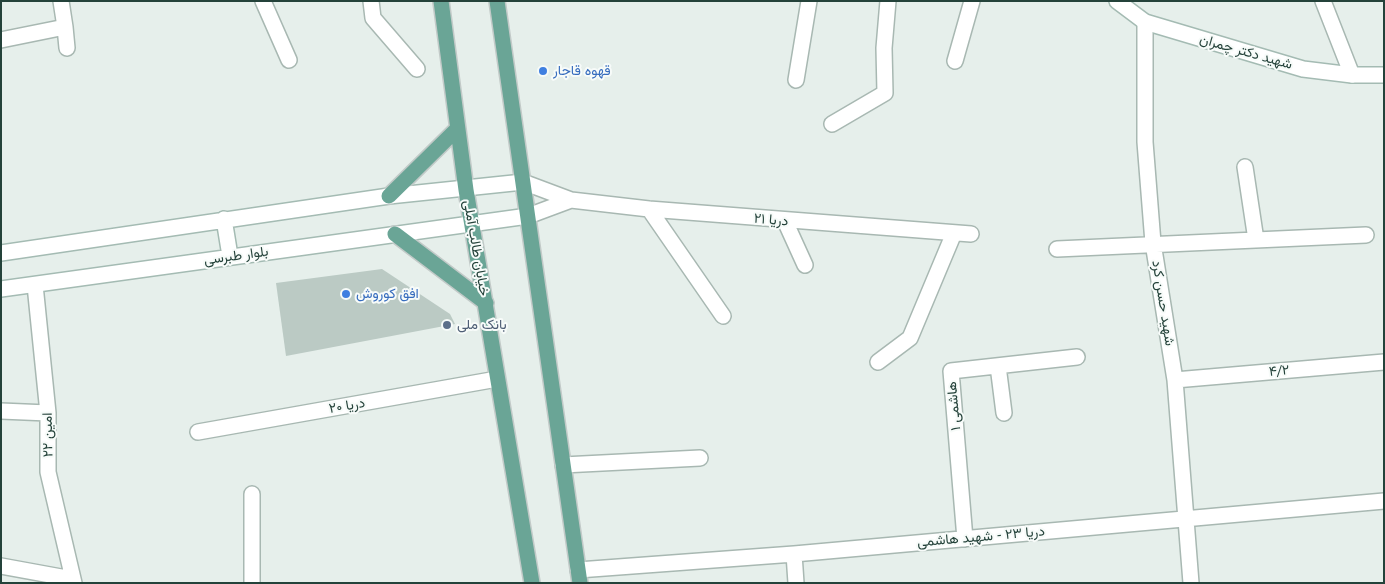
<!DOCTYPE html>
<html>
<head>
<meta charset="utf-8">
<style>
	body { margin:0 }
	#map { position:relative; width:1385px; height:584px; overflow:hidden; background:#e6efeb; font-family:"PT Sans",sans-serif }
	canvas { display:block }
	.frame { position:absolute; inset:0; border:2px solid #24423a; pointer-events:none }
</style>
</head>
<body>
<div id="map">
<canvas width="1385" height="584"></canvas>
<div class="frame"></div>
</div>
<script>
const ctx = document.querySelector('canvas').getContext('2d');
ctx.lineJoin = 'round';
function fillPath(path, color) { ctx.fillStyle = color; ctx.fill(path, 'evenodd'); }
const toPath = rows => new Path2D(rows.map(r => 'M' + r).join(''));
function stroke(path, color, width, dash) { ctx.strokeStyle = color; ctx.lineWidth = width; ctx.lineCap = dash ? 'butt' : 'round'; ctx.setLineDash(dash || []); ctx.stroke(path); }
function drawText(font, color, halo, rows, align = 'center') {
  ctx.font = font + ' "PT Sans",Vazirmatn,sans-serif'; ctx.lineWidth = 4; ctx.setLineDash([]); ctx.textBaseline = 'middle'; ctx.strokeStyle = halo; ctx.fillStyle = color; for (const [text, x, y, turn = 0] of rows) {
    ctx.save(); ctx.translate(x, y); ctx.rotate((+turn || 0) * Math.PI / 180); ctx.textAlign = isNaN(turn) ? turn : align; if (halo) ctx.strokeText(text, 0, 0); ctx.fillText(text, 0, 0); ctx.restore();
  }
}
fillPath(toPath([
	[382,269,450,314,455,324,286,356,276,283]
]), '#bbcac4');
const street = toPath([
	[263,1,289,60],
	[371,1,373,18,417,69],
	[1323,1,1352,75],
	[1145,22,1145,142,1153,243,1175,380,1191,583],
	[65,27,67,48],
	[1,40,65,27,61,1],
	[955,61,972,1],
	[796,80,809,1],
	[832,124,885,93,884,48,888,1],
	[1245,167,1256,240],
	[523,182,571,200,649,209,971,234],
	[649,209,723,316],
	[528,216,571,200],
	[785,221,805,265],
	[1057,249,1366,235],
	[35,285,48,413,48,472,74,583],
	[878,362,910,338,954,233],
	[998,366,1004,413],
	[1175,380,1384,362],
	[1,411,48,413],
	[198,432,497,379],
	[563,465,700,458],
	[252,494,252,583],
	[965,539,951,371,1077,357],
	[794,554,796,583],
	[1,566,72,579],
	[578,570,794,554,1384,501]
]);
const secondary = toPath([
	[1117,1,1145,22,1303,69,1352,75,1384,75],
	[224,219,230,256],
	[1,253,389,196,523,182],
	[1,289,528,216]
]);
const primary = toPath([
	[441,1,466,190,532,583],
	[497,1,580,583],
	[389,196,457,129],
	[395,234,486,303]
]);
stroke(street, '#a8b8b2', 18);
stroke(secondary, '#a4bbb3', 18);
stroke(primary, '#c2cac8', 18);
stroke(street, '#fff', 15);
stroke(secondary, '#fff', 15);
stroke(primary, '#6aa596', 15);
for (const [x, y, r, color] of [
	[543,71,5,"#3f7fe0"],
	[346,294,5,"#3f7fe0"],
	[447,325,5,"#5c6f8a"]
]) { const dot = new Path2D(); dot.arc(x, y, r, 0, 2 * Math.PI); ctx.fillStyle = color; ctx.fill(dot); stroke(dot, '#f7fbf9', 2); }
drawText('14px', '#24423a', '#f7fbf9', [
	["شهید دکتر چمران",1246,52,16],
	["دریا ۲۱",771,220,5],
	["خیابان طالب آملی",476,248,80],
	["بلوار طبرسی",236,256,-8],
	["شهید حسن کرد",1163,303,81],
	["۴/۲",1279,371,-5],
	["دریا ۲۰",347,406,-10],
	["هاشمی ۱",954,406,-95],
	["امین ۲۲",48,435,-91],
	["دریا ۲۳ - شهید هاشمی",981,537,-5]
]);
drawText('14px', '#366cbe', '#f7fbf9', [
	["قهوه قاجار",553,71],
	["افق کوروش",356,294]
], 'left');
drawText('14px', '#4e5e75', '#f7fbf9', [
	["بانک ملی",457,325]
], 'left');
</script>
</body>
</html>
